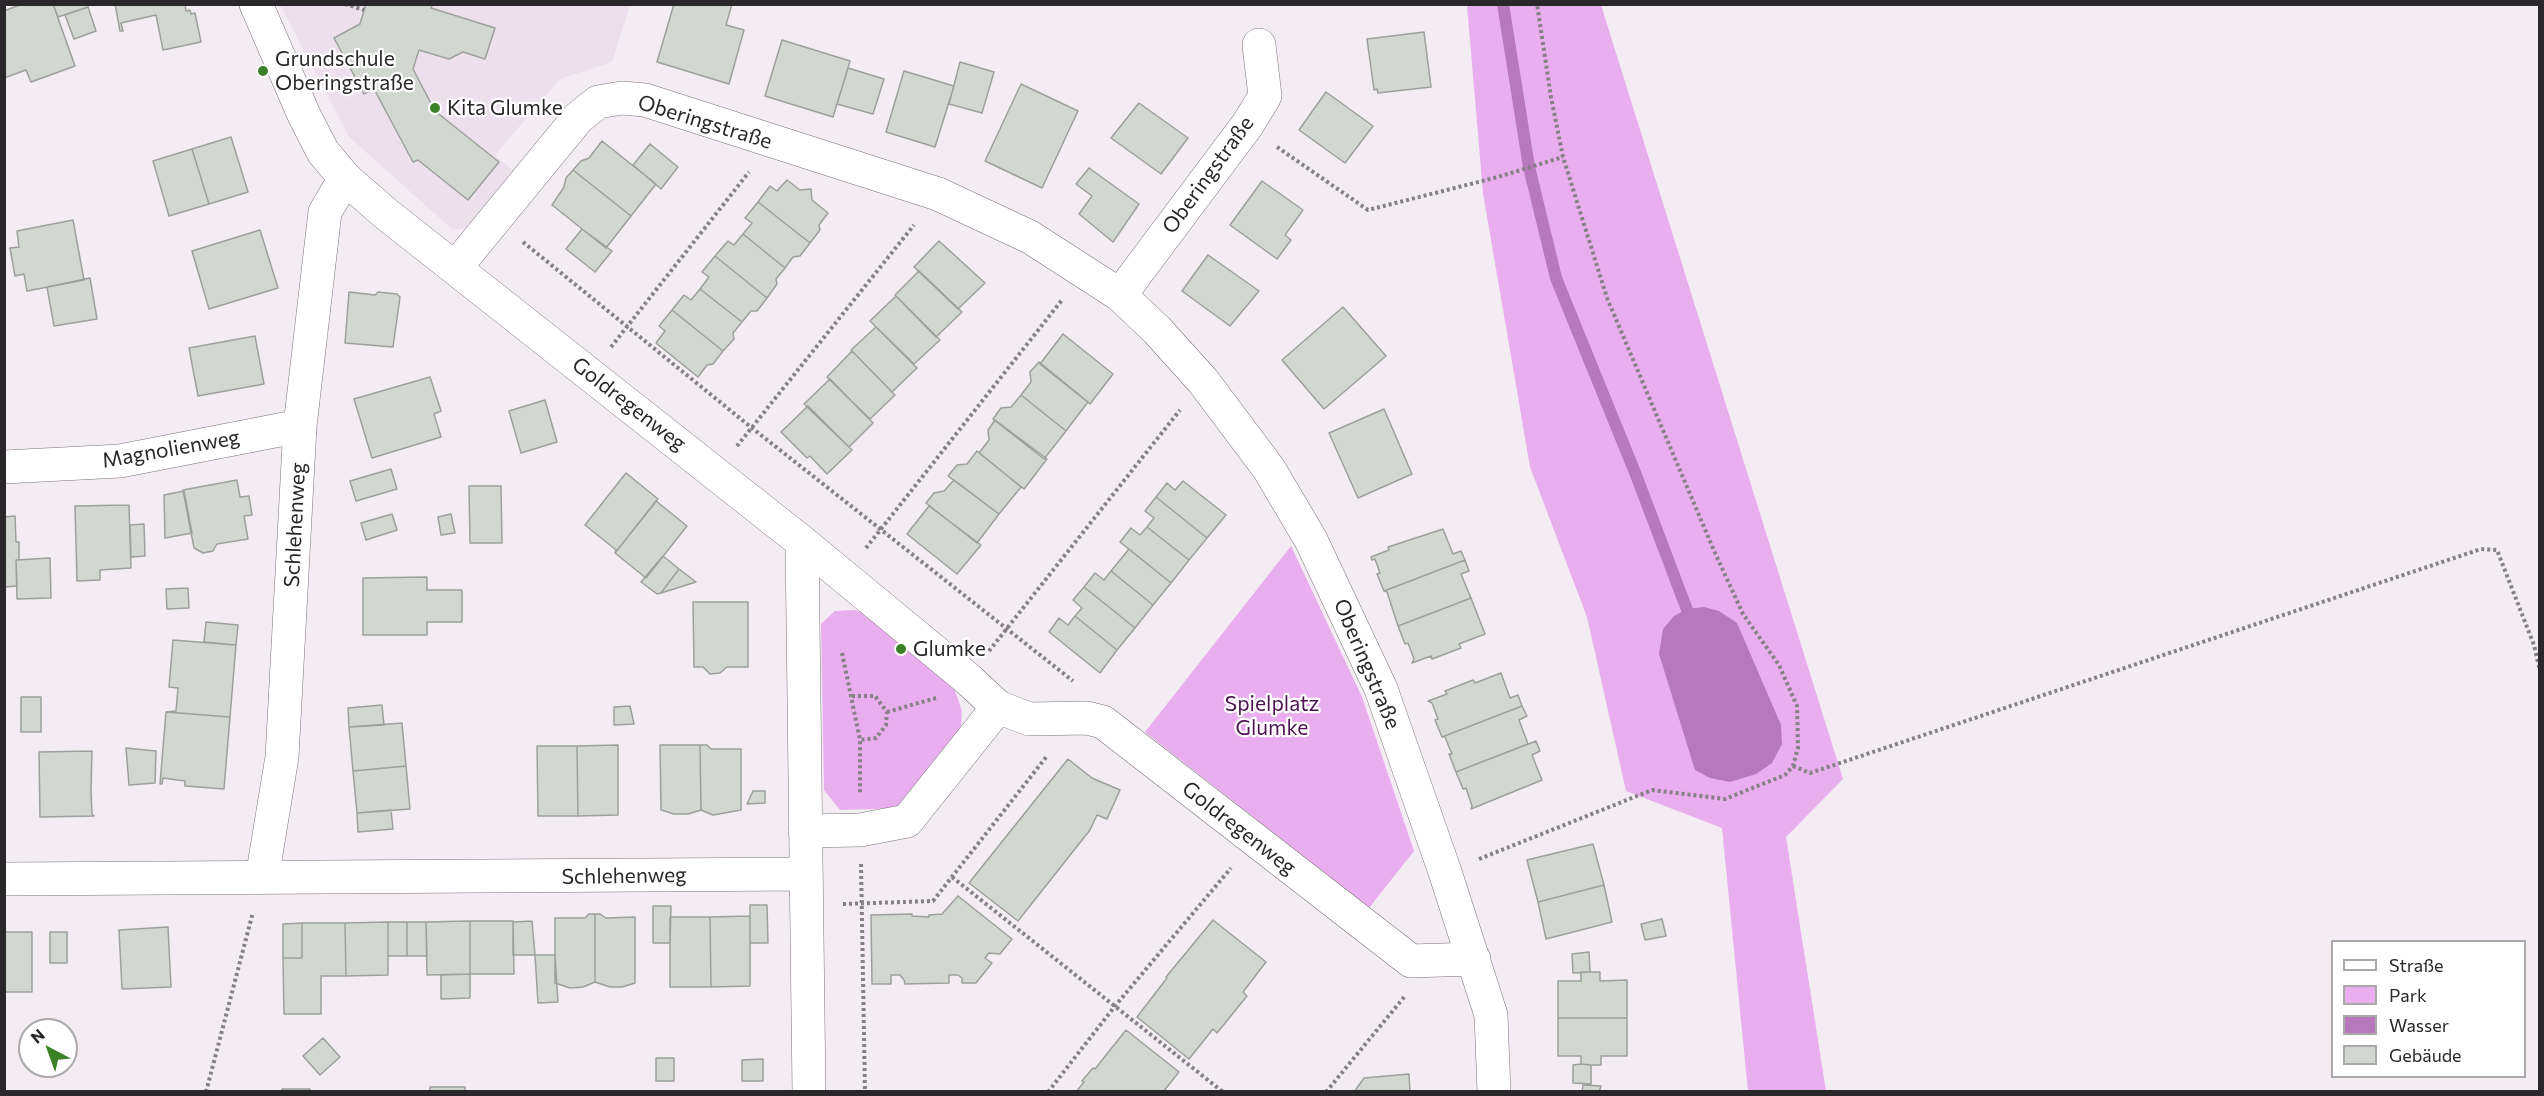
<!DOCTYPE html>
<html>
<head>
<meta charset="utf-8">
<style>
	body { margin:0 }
	#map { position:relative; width:2544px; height:1096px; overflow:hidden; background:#f3ecf3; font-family:Commissioner,sans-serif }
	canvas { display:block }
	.frame { position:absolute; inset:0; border:6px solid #2a272a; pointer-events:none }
	.legend { position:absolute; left:2331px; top:940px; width:195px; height:138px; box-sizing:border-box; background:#fff; border:2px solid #aaa9aa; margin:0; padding:8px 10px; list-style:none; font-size:18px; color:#2a272a }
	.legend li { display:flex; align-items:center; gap:12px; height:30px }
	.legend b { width:30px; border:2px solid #aaa9aa }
	.north { position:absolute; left:18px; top:1018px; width:60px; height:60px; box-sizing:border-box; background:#fff; border:2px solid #aaa9aa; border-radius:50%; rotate:319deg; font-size:16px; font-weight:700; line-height:24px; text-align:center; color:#2a272a }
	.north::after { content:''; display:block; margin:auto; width:21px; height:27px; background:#3a8127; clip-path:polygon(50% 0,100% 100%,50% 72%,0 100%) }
</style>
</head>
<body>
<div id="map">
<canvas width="2544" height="1096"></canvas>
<div class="frame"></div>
<ul class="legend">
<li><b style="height:8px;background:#fff"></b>Straße</li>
<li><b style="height:16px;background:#e9aeed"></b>Park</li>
<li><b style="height:16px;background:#b879bc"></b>Wasser</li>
<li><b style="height:16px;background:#d2d8d1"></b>Gebäude</li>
</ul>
<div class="north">N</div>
</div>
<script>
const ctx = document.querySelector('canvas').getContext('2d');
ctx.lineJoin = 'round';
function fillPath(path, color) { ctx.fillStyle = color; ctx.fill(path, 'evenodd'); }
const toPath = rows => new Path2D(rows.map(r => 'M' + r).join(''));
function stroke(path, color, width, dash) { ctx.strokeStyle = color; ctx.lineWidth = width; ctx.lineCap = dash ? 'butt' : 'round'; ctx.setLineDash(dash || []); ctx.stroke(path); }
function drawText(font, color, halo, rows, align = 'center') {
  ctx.font = font + ' Commissioner,sans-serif'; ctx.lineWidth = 4.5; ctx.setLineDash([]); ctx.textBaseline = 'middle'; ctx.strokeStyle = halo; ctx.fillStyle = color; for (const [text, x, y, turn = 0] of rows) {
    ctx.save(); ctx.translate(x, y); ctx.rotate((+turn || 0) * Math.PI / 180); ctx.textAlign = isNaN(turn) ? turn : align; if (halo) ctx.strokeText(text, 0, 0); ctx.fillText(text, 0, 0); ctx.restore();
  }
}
fillPath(toPath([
	[280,5,630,5,612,62,560,79,495,155,515,172,483,211,466,228,453,230,349,137]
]), '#ede0ed');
fillPath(toPath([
	[1467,5,1601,5,1843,779,1786,837,1826,1091,1748,1091,1722,828,1626,791,1587,617,1530,467,1483,193],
	[1291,546,1362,697,1414,851,1369,908,1145,732],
	[854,610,870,614,952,682,962,711,960,740,904,808,840,810,824,790,821,624,835,611]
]), '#e9aeed');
fillPath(toPath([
	[1704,607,1719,611,1737,623,1781,725,1782,744,1772,763,1756,774,1730,782,1710,778,1695,770,1659,654,1663,629,1674,616,1687,609]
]), '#b879bc');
stroke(toPath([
	[1503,4,1529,167,1556,278,1636,475,1692,623]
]), '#b879bc', 12);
const building = toPath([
	[22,4,53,4,75,66,31,82,26,70,4,78,4,11,22,4],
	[53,4,87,4,88,7,58,17,53,4],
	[115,4,185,4,186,11,190,10,191,14,195,13,201,42,163,50,156,15,121,23,123,31,120,31,115,4],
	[366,4,433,4,431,8,495,28,485,59,463,52,449,59,419,50,413,69,435,111,499,162,468,200,418,160,413,162,374,89,364,94,334,38,360,24,366,4],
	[674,4,732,4,726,25,744,30,729,84,657,62,674,4],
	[88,7,96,31,74,39,65,15,88,7],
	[1424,32,1431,87,1378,93,1377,89,1374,90,1367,39,1424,32],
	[782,40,850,61,833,117,765,96,782,40],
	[960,62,994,72,982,113,949,104,960,62],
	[848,68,884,79,873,114,837,104,848,68],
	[904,71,954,86,935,147,886,132,904,71],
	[1021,84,1078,111,1042,188,985,161,1021,84],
	[1326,92,1373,126,1345,163,1299,130,1326,92],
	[1139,103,1188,138,1161,174,1111,138,1139,103],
	[231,137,248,192,209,204,192,149,231,137],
	[602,141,656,184,631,216,573,170,581,161,589,158,602,141],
	[650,144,678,167,661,189,633,165,650,144],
	[192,149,209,204,169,216,153,161,192,149],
	[1089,168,1139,204,1113,242,1079,214,1092,196,1076,184,1089,168],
	[573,170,631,216,606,248,552,205,564,187,566,178,573,170],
	[787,180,800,190,811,189,812,200,828,213,819,225,820,230,810,243,758,202,770,186,777,191,787,180],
	[1262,181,1303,210,1285,235,1291,240,1277,259,1230,225,1262,181],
	[758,202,810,243,800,256,793,257,785,268,743,234,752,223,745,218,758,202],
	[73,220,84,280,27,291,24,274,15,276,10,248,19,247,17,231,73,220],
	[582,229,612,251,595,272,566,249,582,229],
	[260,230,278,288,209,309,192,251,260,230],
	[743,234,785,268,776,279,777,284,767,298,715,256,728,241,734,245,743,234],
	[939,241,985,283,958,309,914,267,939,241],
	[1208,255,1259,291,1230,326,1182,291,1208,255],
	[715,256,767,298,757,311,751,311,742,322,700,289,709,277,702,272,715,256],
	[919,271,962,312,936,337,895,295,919,271],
	[90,278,97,319,54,326,47,287,90,278],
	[700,289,742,322,733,333,734,339,723,351,672,310,684,295,691,300,700,289],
	[349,292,375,295,378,292,397,294,400,297,393,347,345,343,349,292],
	[896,296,940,340,914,364,870,321,896,296],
	[1343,307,1386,356,1324,409,1282,360,1343,307],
	[672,310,723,351,713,364,707,365,698,377,656,343,665,331,659,326,672,310],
	[876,327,917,368,892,392,851,350,876,327],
	[1063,334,1113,374,1090,404,1040,364,1063,334],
	[255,336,264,384,198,396,189,348,255,336],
	[852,351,895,395,870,419,827,377,852,351],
	[1039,362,1088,402,1066,431,1021,395,1031,382,1030,372,1039,362],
	[430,377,441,411,434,414,441,437,372,458,354,399,430,377],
	[830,379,873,423,849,447,804,404,830,379],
	[1021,395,1066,431,1044,459,993,419,1001,408,1011,407,1021,395],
	[545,400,557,442,521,453,509,411,545,400],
	[808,406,852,450,827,474,810,456,807,458,781,432,808,406],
	[1384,409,1412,474,1358,498,1329,433,1384,409],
	[995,420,1047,459,1024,489,979,453,989,440,988,430,995,420],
	[977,451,1021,487,999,514,948,476,957,465,967,464,977,451],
	[391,469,397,489,356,501,350,481,391,469],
	[626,473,658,499,615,553,616,550,585,525,626,473],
	[237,480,240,497,249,496,252,515,244,516,248,539,217,544,213,551,203,553,194,548,183,490,237,480],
	[954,480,999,514,977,543,926,503,934,493,944,491,954,480],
	[1183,481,1226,515,1207,538,1156,497,1167,483,1175,490,1183,481],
	[469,486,501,486,502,543,470,543,469,486],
	[184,491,192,533,165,538,164,495,184,491],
	[1156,497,1207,538,1189,560,1147,527,1154,518,1145,511,1156,497],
	[656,501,687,526,646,578,615,553,656,501],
	[129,505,131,568,100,570,100,580,77,581,75,506,129,505],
	[929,506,981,545,957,574,907,534,929,506],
	[392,514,397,530,366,540,361,523,392,514],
	[451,514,455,533,441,535,438,517,451,514],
	[15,516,16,542,19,542,19,560,16,560,17,586,4,587,4,517,15,516],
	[144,524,145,556,131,557,130,525,144,524],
	[1147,527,1189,560,1171,583,1120,542,1131,528,1140,535,1147,527],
	[1443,529,1453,554,1461,551,1465,560,1384,591,1377,574,1380,573,1375,559,1372,560,1371,557,1389,550,1388,547,1443,529],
	[1129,549,1171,583,1153,605,1111,571,1129,549],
	[663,556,679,569,661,593,657,594,641,582,663,556],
	[50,558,51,598,17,599,16,560,50,558],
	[1465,560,1469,571,1461,574,1471,598,1398,626,1387,592,1384,591,1465,560],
	[679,569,696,582,661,593,679,569],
	[1111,571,1153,605,1135,628,1084,587,1095,573,1104,580,1111,571],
	[427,577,427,590,462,590,462,622,427,622,427,635,363,635,363,578,427,577],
	[1084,587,1135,628,1117,650,1075,616,1082,608,1073,600,1084,587],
	[188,588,189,608,167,609,166,589,188,588],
	[1471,598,1485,634,1459,644,1461,648,1432,659,1431,656,1412,663,1414,659,1408,643,1405,644,1398,626,1471,598],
	[693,602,748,602,748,667,727,667,720,673,710,674,703,667,694,667,693,602],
	[1075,616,1117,650,1100,673,1049,632,1059,618,1068,625,1075,616],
	[206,622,238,625,236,645,204,642,206,622],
	[173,640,236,645,230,717,166,712,176,711,178,688,169,687,173,640],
	[1501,673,1510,698,1518,695,1522,706,1442,737,1435,720,1438,719,1432,703,1428,701,1447,694,1445,691,1473,680,1475,683,1501,673],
	[21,697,41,697,41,732,21,732,21,697],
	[382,705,384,725,349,727,348,708,382,705],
	[630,706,634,724,614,725,614,707,630,706],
	[1522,706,1527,716,1519,720,1528,744,1456,772,1449,754,1452,754,1445,737,1442,737,1522,706],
	[166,712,230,717,224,789,185,786,185,781,163,778,162,784,160,784,166,712],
	[402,723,406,766,353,771,349,727,402,723],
	[1536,741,1540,751,1532,755,1542,780,1471,809,1472,806,1466,788,1463,789,1456,772,1536,741],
	[618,745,618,815,578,816,577,746,618,745],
	[660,745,700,745,701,810,688,814,674,814,661,810,660,745],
	[700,745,707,745,711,749,741,749,741,810,713,815,701,810,700,745],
	[537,746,577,746,578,816,538,816,537,746],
	[126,748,156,751,155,783,129,785,126,748],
	[92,751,91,791,92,814,94,816,40,817,39,752,92,751],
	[1068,759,1092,778,1120,790,1107,819,1097,815,1090,830,1018,921,969,883,1068,759],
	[406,766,410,809,357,813,353,771,406,766],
	[753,791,765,791,765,803,747,804,753,791],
	[391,810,393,829,358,832,357,813,391,810],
	[1593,844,1604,885,1538,902,1527,860,1593,844],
	[1604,885,1612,922,1546,939,1538,902,1604,885],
	[958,896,1012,939,1000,954,989,953,985,958,992,963,976,983,962,983,962,978,958,975,949,975,949,983,905,984,904,980,900,975,891,975,891,984,872,984,871,915,912,914,912,916,929,917,929,915,942,914,958,896],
	[750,905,767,905,768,943,750,943,750,905],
	[653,906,671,906,670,943,653,943,653,906],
	[589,914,595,914,595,982,583,987,570,988,555,983,555,918,585,918,589,914],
	[595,914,600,914,606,918,635,917,635,983,622,987,610,987,595,982,595,914],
	[750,916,750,986,711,987,710,917,750,916],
	[670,917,710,917,711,987,670,987,670,917],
	[1662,919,1666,936,1645,940,1641,924,1662,919],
	[1213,920,1266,962,1243,992,1247,996,1217,1033,1213,1029,1189,1059,1137,1017,1167,978,1166,977,1213,920],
	[470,921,513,921,514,974,470,974,470,921],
	[470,921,470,974,427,975,426,922,470,921],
	[532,921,535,955,513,955,513,922,532,921],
	[388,922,388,975,346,976,345,923,388,922],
	[388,922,407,922,407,956,388,956,388,922],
	[407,922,426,922,427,956,407,956,407,922],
	[302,923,345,923,346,976,321,976,321,1014,284,1014,283,958,302,958,302,923],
	[302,923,302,958,283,958,283,924,302,923],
	[168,927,171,987,122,989,119,930,168,927],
	[4,932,32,932,32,992,4,992,4,932],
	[50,932,67,932,67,963,50,963,50,932],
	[1589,952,1590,972,1573,973,1572,954,1589,952],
	[535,955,555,955,558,1002,538,1003,535,955],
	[1581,972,1600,972,1600,981,1627,980,1627,1018,1558,1018,1558,981,1581,981,1581,972],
	[470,974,470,998,441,999,441,975,470,974],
	[1558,1018,1627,1018,1627,1056,1601,1056,1601,1065,1591,1065,1581,1064,1581,1056,1558,1056,1558,1018],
	[1126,1030,1179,1072,1163,1092,1076,1092,1084,1082,1082,1081,1093,1068,1095,1069,1126,1030],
	[323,1038,340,1057,320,1075,303,1056,323,1038],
	[656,1058,674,1058,674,1081,656,1081,656,1058],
	[763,1059,763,1081,742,1081,742,1060,763,1059],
	[1581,1064,1591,1065,1591,1084,1573,1083,1573,1065,1581,1064],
	[1409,1074,1410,1092,1354,1092,1364,1078,1409,1074],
	[1583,1085,1601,1086,1599,1092,1582,1092,1583,1085],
	[430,1087,465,1087,465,1092,430,1092,430,1087],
	[282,1089,310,1089,310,1092,282,1092,282,1089]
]);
fillPath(building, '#d2d8d1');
stroke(building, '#9ba19a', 1.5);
const street = toPath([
	[256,4,304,115,323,152,345,178,385,213,802,542,968,679,998,707,907,821,860,830,805,831],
	[455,268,578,118,598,102,622,98,645,100,938,194,1030,237,1120,295,1157,330,1203,381,1269,469,1311,540,1381,689,1445,872,1491,1015,1494,1092],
	[1120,295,1248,124,1265,96,1259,45],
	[4,467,120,461,300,426],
	[802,542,809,1092],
	[998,707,1029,719,1087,718,1103,722,1411,961,1474,959],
	[262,878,282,757,300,426,325,212,345,178],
	[4,879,806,874]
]);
stroke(street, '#7a747a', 34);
stroke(toPath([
	[345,4,364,10],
	[1277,147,1368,210,1498,177,1563,157],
	[523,242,752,428,1073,681],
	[611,347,749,172],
	[737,446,914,225],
	[866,548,1062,300],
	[989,651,1180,410],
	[842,653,860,740,860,794],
	[852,696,875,696,887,712,886,725,876,738,860,740],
	[887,712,936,698],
	[1793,766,1810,773,2481,549,2497,550,2534,645,2540,671],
	[1479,859,1652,790,1725,799,1785,775,1793,766,1798,748,1797,706,1779,665,1743,614,1715,553,1607,298,1563,157,1551,97,1537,4],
	[861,864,865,1092],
	[952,877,1223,1092],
	[843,904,933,901,1047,756],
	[206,1092,253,912],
	[1048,1092,1115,1006,1231,868],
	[1326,1092,1405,996]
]), '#858085', 4, [3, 3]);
stroke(street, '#fff', 33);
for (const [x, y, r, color] of [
	[263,71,6,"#3a8127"],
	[435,108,6,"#3a8127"],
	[901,649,6,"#3a8127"]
]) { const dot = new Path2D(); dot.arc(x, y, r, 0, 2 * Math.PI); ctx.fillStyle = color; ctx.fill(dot); stroke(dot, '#fff', 2); }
drawText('21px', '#2a272a', '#fff', [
	["Grundschule",275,59],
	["Oberingstraße",275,83],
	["Kita Glumke",447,108],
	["Glumke",913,649]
], 'left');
drawText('21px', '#2a272a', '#fff', [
	["Oberingstraße",705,122,17],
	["Oberingstraße",1208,175,-54],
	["Goldregenweg",629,404,38],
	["Magnolienweg",171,449,-10],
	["Schlehenweg",295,525,-87],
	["Oberingstraße",1367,664,67],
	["Goldregenweg",1239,828,38],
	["Schlehenweg",624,876,-1]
]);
drawText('21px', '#4c1151', '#fff', [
	["Spielplatz",1272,704],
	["Glumke",1272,728]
]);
</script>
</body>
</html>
